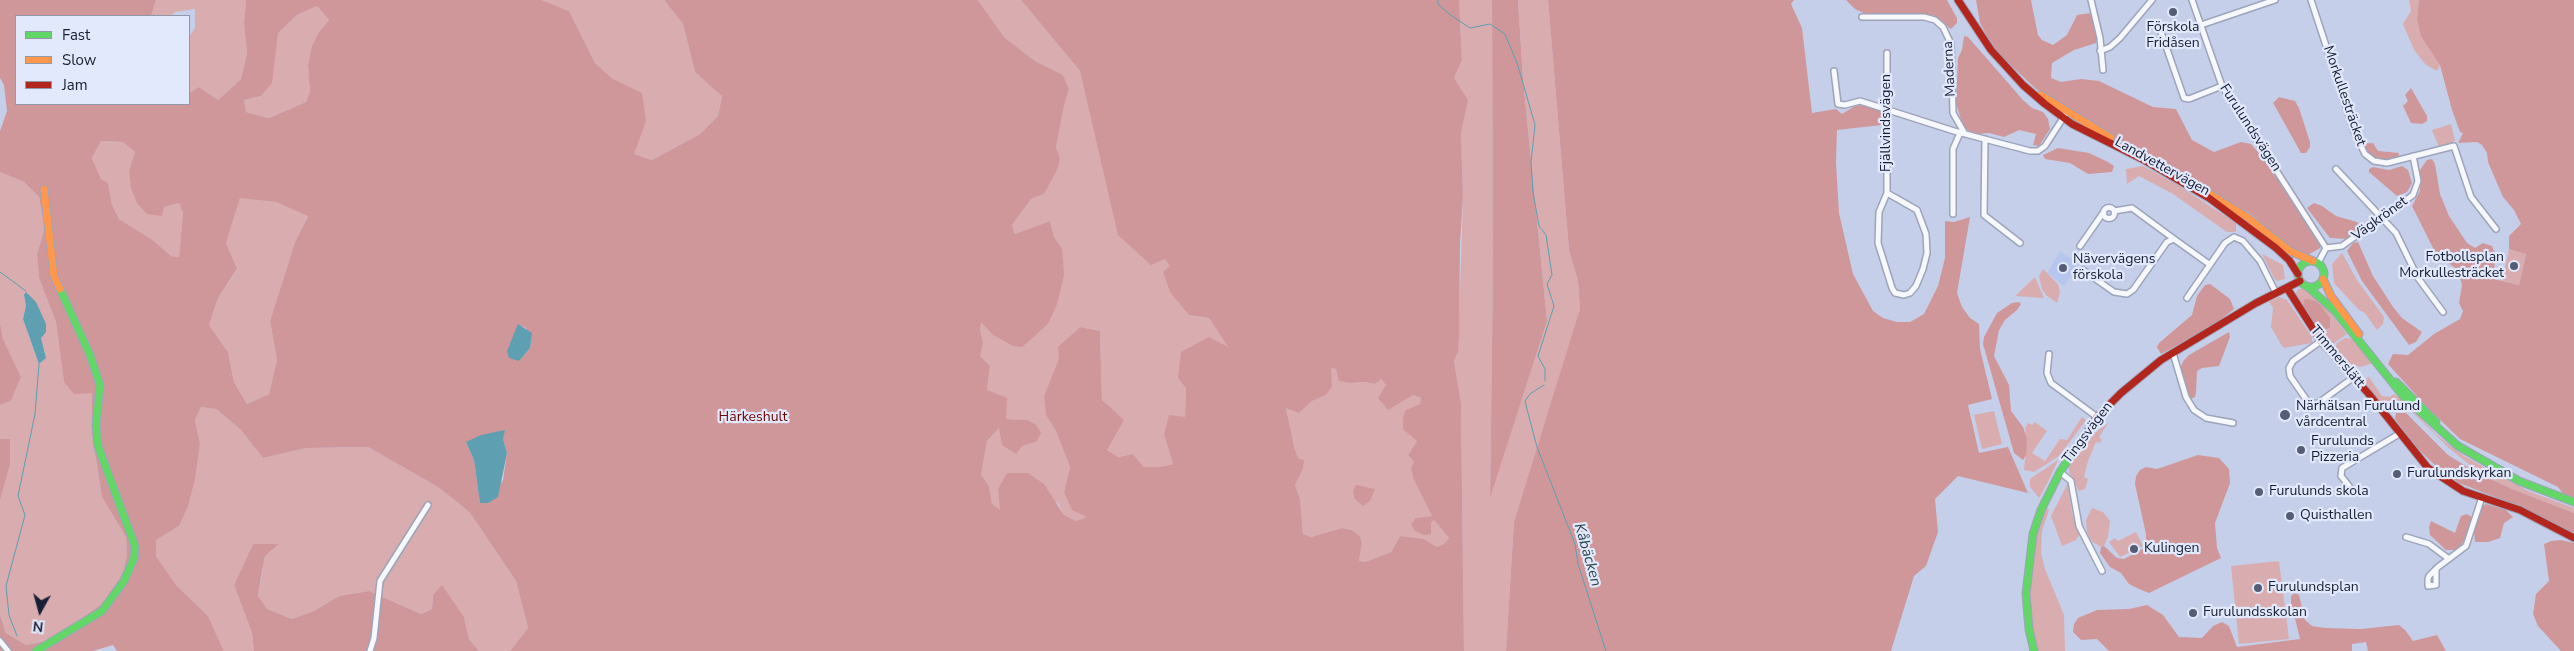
<!DOCTYPE html>
<html>
<head>
<meta charset="utf-8">
<style>
	body { margin:0 }
	#map { position:relative; width:2574px; height:651px; overflow:hidden; background:#c6cfe9; font-family:"Nunito Sans",sans-serif }
	canvas { display:block }
	.legend { position:absolute; left:15px; top:15px; width:175px; height:90px; box-sizing:border-box; background:#e2e9fc; border:1px solid #9198ac; margin:0; padding:6px 9px; list-style:none; font-size:15px; color:#181f35 }
	.legend li { display:flex; align-items:center; gap:10px; height:25px }
	.legend b { width:25px; border:1px solid #9198ac }
	.north { position:absolute; left:15px; top:586px; width:50px; height:50px; -webkit-text-stroke:4px #e2e9fc; paint-order:stroke; rotate:187deg; font-size:14px; font-weight:700; line-height:20px; text-align:center; color:#181f35 }
	.north::after { content:''; display:block; margin:auto; width:18px; height:22px; background:#181f35; clip-path:polygon(50% 0,100% 100%,50% 72%,0 100%) }
</style>
</head>
<body>
<div id="map">
<canvas width="2574" height="651"></canvas>
<ul class="legend">
<li><b style="height:6px;background:#63d668"></b>Fast</li>
<li><b style="height:6px;background:#ff974d"></b>Slow</li>
<li><b style="height:6px;background:#b3261e"></b>Jam</li>
</ul>
<div class="north">N</div>
</div>
<script>
const ctx = document.querySelector('canvas').getContext('2d');
ctx.lineJoin = 'round';
function fillPath(path, color) { ctx.fillStyle = color; ctx.fill(path, 'evenodd'); }
const toPath = rows => new Path2D(rows.map(r => 'M' + r).join(''));
function stroke(path, color, width, dash) { ctx.strokeStyle = color; ctx.lineWidth = width; ctx.lineCap = dash ? 'butt' : 'round'; ctx.setLineDash(dash || []); ctx.stroke(path); }
function drawText(font, color, halo, rows, align = 'center') {
  ctx.font = font + ' "Nunito Sans",sans-serif'; ctx.lineWidth = 4.5; ctx.setLineDash([]); ctx.textBaseline = 'middle'; ctx.strokeStyle = halo; ctx.fillStyle = color; for (const [text, x, y, turn = 0] of rows) {
    ctx.save(); ctx.translate(x, y); ctx.rotate((+turn || 0) * Math.PI / 180); ctx.textAlign = isNaN(turn) ? turn : align; if (halo) ctx.strokeText(text, 0, 0); ctx.fillText(text, 0, 0); ctx.restore();
  }
}
fillPath(toPath([
	[2060,251,2079,264,2064,286,2047,273]
]), '#b7c6ef');
fillPath(toPath([
	[156,0,246,0,244,23,247,52,241,79,218,100,199,87,189,93,189,37,195,28,195,9,175,12,171,16,151,16],
	[542,0,664,0,683,24,695,72,722,95,718,116,700,134,652,160,634,154,636,144,613,79,595,63,569,11],
	[978,0,1021,0,1080,71,1099,149,1171,266,1189,315,1209,318,1229,348,1186,388,1185,417,1164,435,1173,464,1160,467,1144,467,1133,454,1117,457,1107,450,1108,407,1102,400,1100,331,1080,327,1071,335,1044,396,1046,414,1056,431,1070,467,1064,492,1088,517,1076,521,1064,515,1058,503,998,489,1001,511,992,505,989,486,981,475,987,441,999,428,1022,446,1036,442,1015,419,1006,419,987,390,990,366,979,356,983,342,980,329,980,322,1038,331,1048,324,1062,248,1054,237,1050,221,1015,234,1012,225,1031,199,1044,194,1060,158,1056,147,1064,106,1069,89,1063,75,1035,61,1004,37],
	[1459,0,1492,0,1493,269,1490,495,1547,321,1523,79,1518,0,1548,0,1569,250,1578,281,1580,309,1572,342,1514,522,1506,651,1464,651,1461,403,1454,361,1458,352,1463,197,1461,133,1467,100,1454,78,1462,60],
	[2409,0,2419,0,2417,19,2440,65,2437,71,2426,65,2414,50,2403,24,2411,11],
	[317,6,329,20,319,32,308,66,310,92,306,102,269,118,246,112,244,100,261,96,278,33,297,15],
	[2451,124,2455,140,2452,144,2439,147,2432,130],
	[101,141,123,142,135,152,129,170,164,207,179,203,183,213,179,257,171,256,154,241,119,219,112,205,108,183,101,179,92,158],
	[2143,166,2176,184,2236,223,2236,232,2227,232,2173,194,2139,176,2127,184,2126,169],
	[0,172,24,182,39,197,45,228,37,254,39,278,56,322,64,382,92,392,92,434,102,497,126,537,127,555,123,573,103,603,51,640,26,645,6,633,0,615,0,500,10,465,10,439,0,439,0,405,11,401,21,377,3,339,0,322],
	[24,295,41,338,46,358,39,364,23,319,26,306],
	[240,197,276,202,308,215,295,242,270,321,277,360,269,394,247,404,234,382,228,352,209,325,218,298,237,270,226,243],
	[2509,249,2526,253,2519,285,2502,281],
	[2342,253,2357,280,2384,317,2383,324,2377,330,2365,313,2359,310,2334,283,2332,264],
	[2262,254,2283,265,2285,279,2277,281,2274,278],
	[2043,269,2058,284,2060,292,2057,303,2046,295,2042,289,2039,276],
	[2035,277,2044,298,2015,296,2034,278],
	[2298,289,2304,289,2322,302,2347,334,2330,346,2295,296],
	[2279,297,2287,300,2312,337,2312,343,2284,348,2282,346,2271,327,2273,308,2269,302],
	[2345,338,2353,339,2373,363,2361,367,2348,364,2335,349,2337,343],
	[1331,368,1336,369,1350,383,1365,382,1375,384,1381,378,1386,385,1421,398,1417,441,1408,455,1414,462,1414,480,1432,516,1416,518,1431,534,1431,523,1434,520,1449,538,1444,544,1437,547,1424,539,1400,536,1391,552,1365,562,1359,561,1362,543,1360,536,1352,530,1342,528,1311,537,1303,534,1300,499,1295,485,1298,476,1299,459,1295,450,1286,407,1299,413,1312,401,1326,395],
	[2369,377,2382,396,2390,397,2394,394,2401,399,2438,436,2464,456,2528,491,2574,508,2574,513,2512,489,2481,474,2449,448,2406,406,2387,412,2363,381],
	[201,407,216,409,241,430,263,458,306,448,368,447,438,487,470,513,516,581,528,628,510,651,479,651,469,639,464,617,433,595,432,609,421,614,369,591,339,596,314,611,292,619,267,609,258,597,265,556,278,545,253,544,234,585,252,633,254,651,224,651,208,616,177,586,156,556,156,540,179,526,188,507,195,480,200,444,195,420],
	[1994,411,2002,444,1982,449,1974,415],
	[2082,417,2086,420,2059,456,2034,472,2024,470,2027,438,2025,428,2028,423,2032,425,2035,422,2047,431,2032,453,2045,461,2060,439,2067,440],
	[2108,423,2099,437,2102,440,2100,443,2096,442,2088,461,2084,477,2088,479,2085,489,2079,491,2069,472,2069,466,2095,433],
	[2058,460,2048,482,2039,498,2030,487,2030,479],
	[2068,483,2072,513,2079,535,2076,540,2062,546,2051,516],
	[2046,507,2049,510,2042,531,2041,553,2045,569,2064,615,2065,651,2036,651,2030,625,2028,591,2033,547],
	[2092,508,2103,512,2110,521,2108,537,2104,546,2101,547,2091,541,2087,532,2086,520],
	[2136,532,2143,546,2120,557,2109,542,2115,538,2118,541],
	[2279,561,2289,639,2239,644,2231,566]
]), '#d9acb0');
fillPath(toPath([
	[0,0,156,0,151,16,16,16,16,104,189,104,189,93,199,87,218,100,241,79,247,53,244,23,246,0,542,0,569,11,595,63,613,79,642,93,646,121,634,154,652,160,700,134,718,116,722,96,695,72,683,24,664,0,978,0,1004,37,1035,61,1063,75,1069,89,1064,106,1056,147,1060,158,1057,170,1044,194,1031,199,1012,225,1015,234,1050,221,1054,237,1062,248,1064,275,1057,304,1048,324,1022,347,1013,346,993,335,981,322,980,329,983,342,980,356,990,366,987,390,1007,398,1006,419,1027,420,1035,424,1041,433,1036,442,1022,446,1016,454,1002,445,999,428,987,441,981,475,989,486,992,504,1000,510,998,489,1007,473,1028,473,1044,484,1064,515,1076,521,1087,517,1072,510,1064,492,1070,467,1056,431,1046,415,1044,396,1059,359,1058,347,1080,327,1100,331,1102,400,1124,420,1107,450,1118,457,1133,454,1144,467,1160,467,1173,464,1164,435,1169,415,1185,417,1186,388,1178,378,1181,352,1209,337,1228,347,1209,318,1189,315,1170,292,1163,272,1170,266,1165,259,1151,265,1118,235,1080,71,1021,0,1459,0,1462,60,1454,78,1468,100,1461,133,1463,197,1460,243,1459,338,1458,352,1454,361,1461,403,1464,651,510,651,528,628,516,581,470,513,463,507,438,487,368,447,306,448,263,458,241,430,216,409,201,407,195,420,200,444,195,480,188,507,179,526,156,540,156,556,177,586,208,616,224,651,117,651,113,645,93,651,0,651,0,615,6,633,26,645,51,640,103,603,123,573,127,555,126,537,102,497,92,434,92,393,74,394,64,382,56,322,39,278,37,254,45,228,39,197,24,182,0,172,0,131,7,111,4,85,0,78],
	[317,6,329,20,319,32,312,46,308,66,310,92,306,102,269,118,246,112,244,100,261,96,272,83,278,33,297,15],
	[101,141,123,142,135,152,129,170,131,188,137,203,147,214,162,216,164,207,179,203,183,213,179,257,171,256,154,241,119,219,112,205,108,183,101,179,92,158],
	[240,198,276,202,308,216,295,242,270,321,277,360,269,394,247,404,234,382,228,352,209,325,218,298,237,269,226,243],
	[518,325,526,328,531,342,530,348,519,361],
	[1331,368,1336,369,1339,381,1350,383,1365,382,1375,384,1381,379,1386,385,1378,398,1388,410,1413,395,1421,398,1420,404,1406,410,1403,418,1403,429,1417,441,1408,455,1414,462,1411,468,1414,480,1432,516,1416,518,1411,524,1415,531,1424,535,1431,534,1431,523,1434,520,1449,538,1444,544,1437,547,1424,539,1400,536,1391,552,1365,562,1359,561,1362,543,1360,536,1352,530,1342,528,1311,537,1303,534,1300,499,1295,485,1303,468,1304,460,1299,459,1295,450,1286,408,1299,413,1312,401,1326,395,1332,386],
	[503,439,507,453,503,480,488,503,480,502,474,460,466,442],
	[1492,0,1518,0,1523,79,1547,321,1490,498,1493,269],
	[1548,0,1794,0,1791,4,1802,28,1812,113,1836,109,1842,114,1855,106,1861,105,1883,112,1882,125,1837,130,1836,162,1839,213,1853,274,1873,311,1883,318,1897,322,1910,322,1924,314,1938,286,1945,258,1945,221,1954,222,1970,217,1957,293,1962,307,1970,318,1979,324,1980,349,1992,399,1968,405,1979,453,2008,447,2028,493,1958,476,1935,499,1938,532,1926,566,1914,576,1891,651,1506,651,1514,522,1580,309,1578,281,1569,250],
	[1846,0,1947,0,1957,18,1957,23,1951,29,1933,15,1866,14,1855,9],
	[1976,0,2031,0,2038,35,2042,40,2053,45,2067,35,2077,15,2090,13,2097,37,2096,43,2074,50,2052,63,2051,78,2061,82,2081,79,2099,81,2153,107,2176,109,2192,140,2214,152,2241,142,2251,144,2263,158,2320,243,2320,248,2308,255,2297,251,2285,245,2251,214,2057,105,2036,89,1999,54,1987,36,1980,23],
	[2419,0,2574,0,2574,498,2564,495,2558,487,2460,439,2425,405,2388,364,2393,354,2408,355,2434,334,2460,319,2463,311,2459,303,2462,285,2458,270,2436,254,2412,206,2420,191,2420,170,2427,160,2432,159,2435,164,2440,194,2449,216,2467,243,2475,248,2483,243,2492,246,2495,253,2494,279,2519,285,2526,254,2509,249,2509,236,2521,224,2514,210,2503,197,2488,162,2487,153,2482,145,2477,142,2458,143,2463,133,2460,132,2452,110,2440,65,2421,36,2417,19],
	[1964,36,1968,37,2023,100,2032,108,2043,112,2048,119,2050,129,2039,146,2033,145,2036,134,2019,130,2004,137,1989,133,1978,134,1969,131,1963,126,1956,103,1958,58,1962,50],
	[2411,88,2427,116,2427,121,2422,124,2411,123,2403,106,2408,101,2405,95],
	[2279,97,2295,101,2299,108,2310,142,2310,147,2306,153,2301,153,2276,108,2273,103],
	[2373,143,2378,151,2399,153,2398,158,2386,161,2372,159,2360,144],
	[2058,148,2089,153,2108,162,2114,166,2112,172,2088,174,2070,163,2045,159,2043,155],
	[2402,166,2408,170,2412,183,2407,192,2397,196,2369,172,2369,169,2373,167,2389,170],
	[2314,203,2322,206,2336,216,2357,222,2362,228,2345,239,2330,238,2307,208],
	[2358,242,2373,276,2393,307,2402,318,2422,332,2416,342,2409,345,2362,281,2347,251,2353,243],
	[2210,284,2230,299,2234,309,2214,325,2161,354,2157,347,2159,343,2192,315,2197,296,2205,285],
	[2307,299,2316,301,2322,307,2330,318,2330,328,2321,331,2312,322,2303,310,2304,300],
	[2019,302,2021,304,2017,310,2005,320,1999,330,1994,356,2009,385,2011,411,2023,427,2027,438,2026,455,2023,460,2014,453,1983,344,1984,337,1997,313,2012,303],
	[0,322,3,339,21,377,11,401,0,405],
	[2229,332,2230,337,2219,366,2202,368,2197,371,2196,393,2195,397,2191,399,2180,368,2184,360,2189,355],
	[2396,413,2406,413,2448,455,2474,471,2512,489,2574,513,2574,535,2521,507,2459,483,2437,467,2418,449,2395,419],
	[0,439,10,439,10,465,0,500],
	[2198,455,2219,458,2229,469,2230,483,2215,523,2217,548,2221,558,2149,593,2139,589,2129,584,2121,573,2110,567,2100,553,2101,547,2104,546,2117,558,2124,559,2146,547,2146,534,2135,484,2136,476,2140,470,2146,467,2157,469],
	[1356,485,1375,489,1370,501,1363,506,1355,499,1353,491],
	[2486,504,2506,510,2513,517,2504,523,2500,538,2488,542,2475,542,2474,532,2482,506],
	[2467,514,2473,518,2466,539,2456,550,2446,550,2430,535,2429,527,2431,521,2455,533,2461,516],
	[2561,540,2574,543,2574,651,2561,651,2538,626,2533,614,2536,594,2549,581,2544,544,2551,541],
	[253,544,279,544,265,556,261,577,258,596,267,609,292,619,314,611,339,596,369,591,421,614,432,609,433,595,442,585,464,617,469,639,479,651,254,651,252,633,234,585],
	[2294,593,2299,595,2305,620,2312,626,2325,628,2361,629,2399,625,2405,630,2413,641,2437,635,2446,651,2368,651,2366,642,2352,644,2352,651,2109,651,2097,639,2081,640,2073,632,2074,624,2078,618,2097,610,2129,609,2147,605,2163,615,2179,637,2202,638,2213,626,2222,622,2229,626,2237,647,2300,639,2291,602,2291,596]
]), '#d0979b');
fillPath(toPath([
	[26,292,36,302,46,324,46,332,41,338,46,358,39,364,23,319,26,306,24,295],
	[518,324,532,333,530,348,519,361,509,358,507,351],
	[505,430,503,439,507,453,498,497,488,503,480,503,474,460,466,442,481,435]
]), '#5e9fb1');
stroke(toPath([
	[1438,0,1438,4,1449,14,1470,28,1490,24,1505,34,1517,63,1527,97,1535,125,1531,162,1533,192,1539,226,1546,235,1552,275,1547,284,1554,306,1538,356,1545,369,1545,381],
	[0,272,26,291],
	[1544,385,1530,394,1525,401,1528,413,1537,447,1575,544,1578,564,1606,651],
	[17,636,9,615,6,586,25,515,18,496,35,414,39,364]
]), '#5e9fb1', 1);
const street = toPath([
	[2091,0,2100,38,2103,70],
	[2192,0,2222,86,2326,248],
	[2311,0,2355,134,2365,154,2374,161,2387,163,2454,146,2471,197,2496,229],
	[1862,17,1924,17,1935,20,1943,27,1951,44,1953,113,1965,134],
	[2201,25,2275,0],
	[2161,32,2184,98,2189,99,2222,86],
	[2100,51,2110,47,2120,38,2152,0],
	[1887,53,1887,193,1879,212,1878,243,1892,288,1895,293,1904,295,1910,293,1916,286,1923,269,1927,253,1926,234,1917,210,1887,193],
	[1834,71,1838,104,1845,105,1860,101,1954,131,2030,151,2038,151,2045,146,2065,115],
	[1985,139,1984,215,2020,243],
	[2336,169,2396,233,2418,278,2443,312],
	'2103.5 213a5.5 5.5 0 1 1 11 0a5.5 5.5 0 1 1-11 0Z',
	[2114,211,2132,208,2174,239],
	[1953,214,1953,149,1960,133],
	[2080,246,2103,213],
	[2326,248,2342,246,2413,195,2418,181,2413,156],
	[2318,263,2326,248],
	[2083,270,2114,292,2127,294,2133,290,2167,242,2174,239,2209,264],
	[2187,298,2225,243,2234,237,2243,241,2260,261,2276,293],
	[2321,341,2293,361,2289,368,2290,376,2308,402,2317,404,2354,377],
	[2173,353,2186,397,2194,410,2206,418,2233,423],
	[2049,354,2047,373,2051,383,2097,417],
	[2060,472,2071,481,2079,526,2102,571],
	[2349,486,2341,476,2342,468,2399,434],
	[2406,537,2429,544,2449,559],
	[2436,569,2436,585,2428,586,2428,579,2429,576,2438,567,2466,546,2482,497],
	[0,641,8,651],
	[370,651,374,638,380,581,428,505]
]);
const fast = toPath([
	'2298 274a13 13 0 1 1 26 0a13 13 0 1 1-26 0Z',
	[2308,287,2335,311,2404,397,2458,446,2519,481,2574,502],
	[2396,382,2436,422],
	[36,651,102,611,124,581,134,558,135,546,98,446,96,425,100,385,90,355,60,289],
	[2034,651,2029,629,2026,594,2033,534,2041,510,2060,472,2085,435]
]);
const slow = toPath([
	[2041,95,2111,138],
	[44,189,54,276,60,289],
	[2205,191,2247,217,2290,251,2313,261],
	[2323,279,2331,296,2359,334]
]);
const jam = toPath([
	[1958,0,1991,50,2023,85,2045,104,2072,124,2144,160,2209,198,2276,248,2289,260,2298,274],
	[2287,288,2321,341,2368,393,2428,468,2463,491,2520,510,2574,538],
	[2085,435,2097,417,2121,393,2161,360,2256,303,2300,281]
]);
stroke(street, '#9da4ba', 8);
stroke(fast, '#9da4ba', 9);
stroke(slow, '#9da4ba', 9);
stroke(jam, '#9da4ba', 9);
stroke(street, '#f6f8fc', 5);
stroke(fast, '#63d668', 7);
stroke(slow, '#ff974d', 7);
stroke(jam, '#b3261e', 7);
for (const [x, y, r, color] of [
	[2173,12,5,"#555d74"],
	[2514,266,5,"#555d74"],
	[2063,268,5,"#555d74"],
	[2285,415,6,"#555d74"],
	[2301,450,5,"#555d74"],
	[2397,474,5,"#555d74"],
	[2259,492,5,"#555d74"],
	[2290,516,5,"#555d74"],
	[2134,549,5,"#555d74"],
	[2258,588,5,"#555d74"],
	[2193,613,5,"#555d74"]
]) { const dot = new Path2D(); dot.arc(x, y, r, 0, 2 * Math.PI); ctx.fillStyle = color; ctx.fill(dot); stroke(dot, '#e2e9fc', 2); }
drawText('14px', '#181f35', '#e2e9fc', [
	["Förskola",2173,28,"center"],
	["Fridåsen",2173,44,"center"],
	["Fotbollsplan",2504,258,"right"],
	["Morkullesträcket",2504,274,"right"],
	["Nävervägens",2073,260],
	["förskola",2073,276],
	["Närhälsan Furulund",2296,407],
	["vårdcentral",2296,423],
	["Furulunds",2311,442],
	["Pizzeria",2311,458],
	["Furulundskyrkan",2407,474],
	["Furulunds skola",2269,492],
	["Quisthallen",2300,516],
	["Kulingen",2144,549],
	["Furulundsplan",2268,588],
	["Furulundsskolan",2203,613]
], 'left');
drawText('14px', '#181f35', '#e2e9fc', [
	["Maderna",1950,69,-93],
	["Morkullesträcket",2344,96,71],
	["Fjällvindsvägen",1887,123,-90],
	["Furulundsvägen",2250,128,57],
	["Landvettervägen",2162,167,29],
	["Vägkrönet",2380,219,-36],
	["Timmerslätt",2337,357,50],
	["Tingsvägen",2088,433,-53]
]);
drawText('14px', '#6f0502', '#e2e9fc', [
	["Härkeshult",753,418]
]);
drawText('italic 15px', '#2c484c', '#e2e9fc', [
	["Kåbäcken",1587,555,74]
]);
</script>
</body>
</html>
